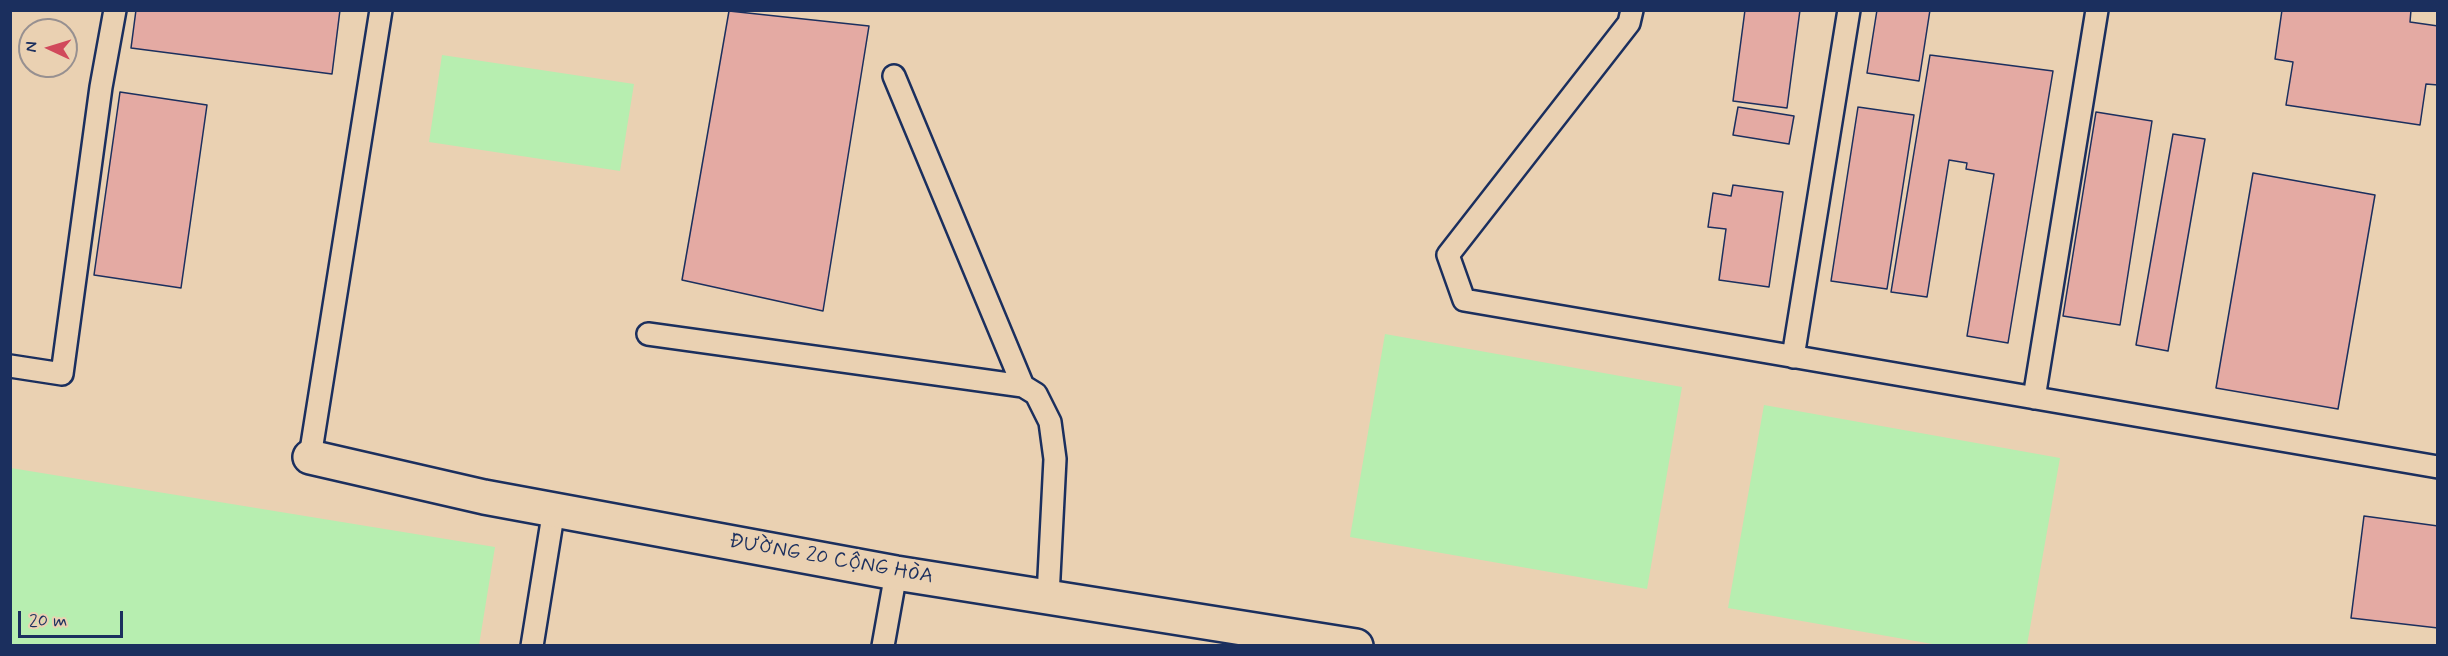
<!DOCTYPE html>
<html>
<head>
<meta charset="utf-8">
<style>
	body { margin:0 }
	#map { position:relative; width:2448px; height:656px; overflow:hidden; background:#ead1b2; font-family:Mynerve,sans-serif }
	canvas { display:block }
	.frame { position:absolute; inset:0; border:12px solid #1b2f5e; pointer-events:none }
	.north { position:absolute; left:18px; top:18px; width:60px; height:60px; box-sizing:border-box; background:#ead1b2; border:2px solid #979090; border-radius:50%; rotate:274deg; font-size:16px; font-weight:700; line-height:24px; text-align:center; color:#1b2f5e }
	.north::after { content:''; display:block; margin:auto; width:21px; height:27px; background:#d1495b; clip-path:polygon(50% 0,100% 100%,50% 72%,0 100%) }
	.scale { position:absolute; left:18px; top:611px; width:105px; height:27px; box-sizing:border-box; border:3px solid #1b2f5e; border-top:0; padding-left:8px; font-size:18px; line-height:21px; white-space:nowrap; color:#1b2f5e; -webkit-text-stroke:4px #ead1b2; paint-order:stroke }
</style>
</head>
<body>
<div id="map">
<canvas width="2448" height="656"></canvas>
<div class="frame"></div>
<div class="north">N</div>
<div class="scale">20 m</div>
</div>
<script>
const ctx = document.querySelector('canvas').getContext('2d');
ctx.lineJoin = 'round';
function fillPath(path, color) { ctx.fillStyle = color; ctx.fill(path, 'evenodd'); }
const toPath = rows => new Path2D(rows.map(r => 'M' + r).join(''));
function stroke(path, color, width, dash) { ctx.strokeStyle = color; ctx.lineWidth = width; ctx.lineCap = dash ? 'butt' : 'round'; ctx.setLineDash(dash || []); ctx.stroke(path); }
function drawText(font, color, halo, rows, align = 'center') {
  ctx.font = font + ' Mynerve,sans-serif'; ctx.lineWidth = 4.5; ctx.setLineDash([]); ctx.textBaseline = 'middle'; ctx.strokeStyle = halo; ctx.fillStyle = color; for (const [text, x, y, turn = 0] of rows) {
    ctx.save(); ctx.translate(x, y); ctx.rotate((+turn || 0) * Math.PI / 180); ctx.textAlign = isNaN(turn) ? turn : align; if (halo) ctx.strokeText(text, 0, 0); ctx.fillText(text, 0, 0); ctx.restore();
  }
}
fillPath(toPath([
	[442,55,634,84,620,171,429,142],
	[1385,334,1682,387,1647,589,1350,537],
	[1764,405,2060,458,2027,645,1938,645,1728,608],
	[11,468,495,547,479,645,11,645]
]), '#b7eeb0');
const building = toPath([
	[136,10,340,10,332,74,131,48,136,10],
	[1745,10,1800,10,1787,108,1733,101,1745,10],
	[1877,10,1930,10,1919,81,1867,73,1877,10],
	[2282,10,2411,10,2410,22,2438,26,2438,85,2426,84,2420,125,2286,105,2293,62,2275,59,2282,10],
	[729,11,869,26,823,311,682,280,729,11],
	[1930,55,2053,71,2008,343,1967,336,1994,174,1966,169,1967,163,1949,160,1927,297,1891,292,1930,55],
	[120,92,207,105,181,288,94,275,120,92],
	[1738,107,1794,116,1789,144,1733,135,1738,107],
	[1858,107,1914,115,1887,289,1831,281,1858,107],
	[2096,112,2152,121,2120,325,2063,316,2096,112],
	[2173,134,2205,139,2168,351,2136,345,2173,134],
	[2253,173,2375,195,2338,409,2216,388,2253,173],
	[1733,185,1783,192,1769,287,1719,280,1726,229,1708,227,1713,193,1731,196,1733,185],
	[2364,516,2438,526,2438,628,2351,618,2364,516]
]);
fillPath(building, '#e4aaa3');
stroke(building, '#1b2f5e', 1.5);
const service = toPath([
	[1632,10,1629,23,1448,255,1464,300,2438,467],
	[894,76,1023,386],
	[648,334,1023,386,1036,394,1050,422,1055,459,1048,596],
	[1793,357,1849,10],
	[10,366,62,374,101,87,115,10],
	[2034,398,2097,10],
	[310,457,381,10],
	[532,646,554,509],
	[883,646,896,573]
]);
const minor = toPath([
	[310,457,484,497,896,573,1356,646]
]);
stroke(service, '#1b2f5e', 26);
stroke(minor, '#1b2f5e', 38);
stroke(service, '#ead1b2', 21);
stroke(minor, '#ead1b2', 33);
drawText('21px', '#1b2f5e', '#ead1b2', [
	["ĐƯỜNG 20 CỘNG HÒA",831,560,10]
]);
</script>
</body>
</html>
